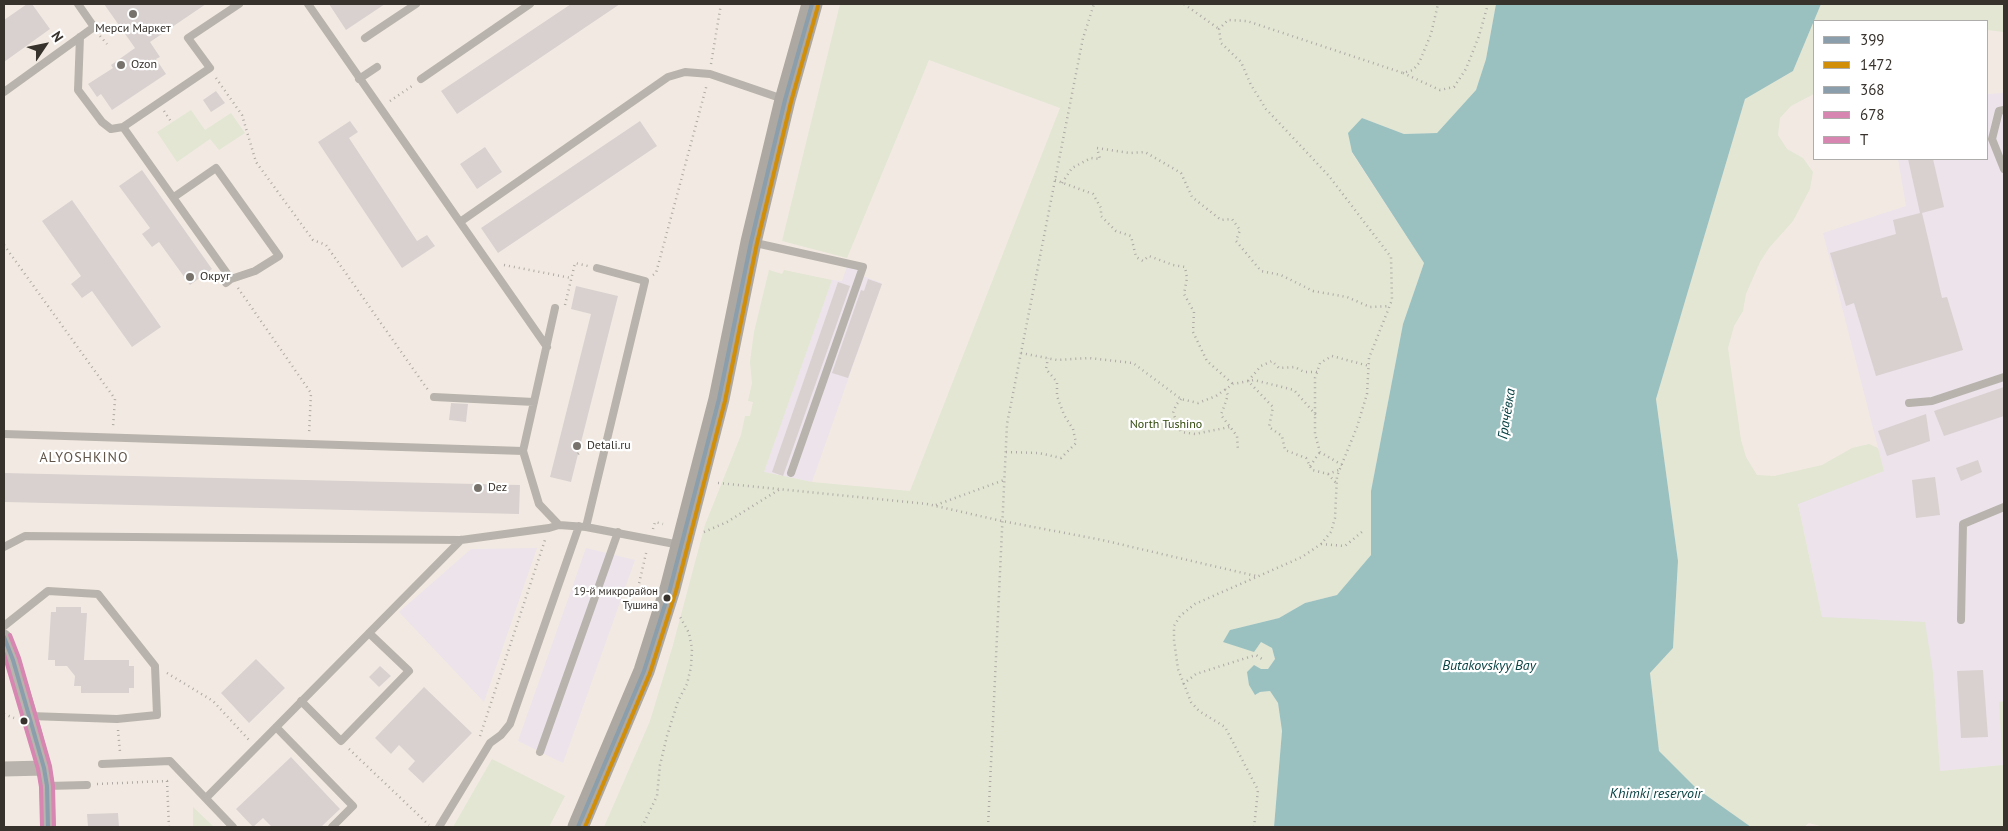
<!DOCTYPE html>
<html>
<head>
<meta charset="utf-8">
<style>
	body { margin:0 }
	#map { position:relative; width:2008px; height:831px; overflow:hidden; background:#f2eae2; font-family:"PT Sans",sans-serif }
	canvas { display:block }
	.frame { position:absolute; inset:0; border:5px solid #37322c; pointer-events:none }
	.legend { position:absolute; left:1813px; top:20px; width:175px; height:140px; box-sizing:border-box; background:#fff; border:1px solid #afadab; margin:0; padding:6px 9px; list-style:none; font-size:15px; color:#37322c }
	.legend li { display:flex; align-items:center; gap:10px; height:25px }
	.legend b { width:25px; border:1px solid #afadab }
	.north { position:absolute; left:20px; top:20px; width:50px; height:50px; -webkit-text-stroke:4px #fff; paint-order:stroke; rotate:56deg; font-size:14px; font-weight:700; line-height:20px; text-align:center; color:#37322c }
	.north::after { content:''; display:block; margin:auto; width:18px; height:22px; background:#37322c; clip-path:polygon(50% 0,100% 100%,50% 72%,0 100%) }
</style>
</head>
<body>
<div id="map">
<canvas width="2008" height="831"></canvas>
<div class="frame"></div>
<ul class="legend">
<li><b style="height:6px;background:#8a9eab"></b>399</li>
<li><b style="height:6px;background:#d18f09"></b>1472</li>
<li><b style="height:6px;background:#8a9eab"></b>368</li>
<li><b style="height:6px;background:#d785b1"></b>678</li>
<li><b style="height:6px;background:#d785b1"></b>Т</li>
</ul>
<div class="north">N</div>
</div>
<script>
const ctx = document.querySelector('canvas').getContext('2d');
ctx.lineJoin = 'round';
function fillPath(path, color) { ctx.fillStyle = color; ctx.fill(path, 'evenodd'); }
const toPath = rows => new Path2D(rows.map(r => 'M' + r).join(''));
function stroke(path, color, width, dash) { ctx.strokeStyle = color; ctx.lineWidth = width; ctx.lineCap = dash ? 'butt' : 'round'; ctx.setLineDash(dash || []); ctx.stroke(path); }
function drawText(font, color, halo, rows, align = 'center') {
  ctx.font = font + ' "PT Sans",sans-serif'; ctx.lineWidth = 4.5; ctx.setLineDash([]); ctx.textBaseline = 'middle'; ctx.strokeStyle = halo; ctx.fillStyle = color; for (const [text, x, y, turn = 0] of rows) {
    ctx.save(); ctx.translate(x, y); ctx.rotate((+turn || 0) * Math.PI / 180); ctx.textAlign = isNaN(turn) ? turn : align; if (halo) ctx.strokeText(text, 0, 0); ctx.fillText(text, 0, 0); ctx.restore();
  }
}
fillPath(toPath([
	[2004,93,2004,701,1999,702,2004,765,1940,771,1933,673,1822,617,1798,503,1884,471,1823,233,1906,206,1898,159,1987,159,1987,94],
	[849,261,864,268,863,276,882,283,812,482,764,472,832,280,842,281],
	[537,548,484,702,399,612,471,549],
	[586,548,635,560,563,763,518,741]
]), '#ece3eb');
fillPath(toPath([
	[840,4,1496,4,1486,59,1476,90,1437,133,1404,134,1362,118,1352,153,1424,263,1403,324,1371,491,1371,555,1337,595,1305,603,1279,618,1230,630,1261,641,1272,648,1275,659,1268,669,1261,669,1256,695,1259,692,1270,691,1278,703,1282,731,1274,827,604,827,650,721,673,645,705,525,741,435,745,416,750,416,753,402,748,401,752,383,750,362,754,332,769,270,782,274,784,270,832,280,764,472,812,482,910,491,1060,108,929,60,847,258,782,241],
	[1821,4,2004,4,2004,32,1987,30,1987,21,1814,21,1814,94,1791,106,1780,118,1778,135,1787,149,1803,158,1813,172,1810,189,1793,221,1769,248,1760,262,1746,294,1743,311,1734,326,1728,348,1741,440,1746,457,1757,475,1774,476,1822,465,1852,448,1869,444,1878,448,1884,471,1798,504,1822,617,1925,622,1933,673,1940,771,2003,765,1999,702,2004,701,2004,827,1824,827,1809,823,1804,827,1751,827,1696,788,1659,752,1650,673,1673,648,1678,561,1656,399,1745,99,1793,71],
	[191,110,205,130,231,113,245,133,219,150,210,139,177,162,157,132],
	[492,759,565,796,549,827,453,827],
	[193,807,214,827,193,827]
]), '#e2e6d3');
fillPath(toPath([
	[1496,4,1821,4,1793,71,1745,99,1656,399,1678,561,1673,648,1650,673,1659,751,1696,788,1751,827,1274,827,1282,731,1278,703,1270,691,1260,692,1255,695,1249,685,1247,672,1254,665,1261,669,1268,669,1275,659,1272,648,1261,642,1254,652,1223,642,1230,630,1279,618,1305,603,1337,595,1371,555,1371,491,1403,324,1424,263,1352,152,1348,133,1362,118,1404,134,1437,133,1476,90,1486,59]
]), '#9ac1c0');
fillPath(toPath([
	[27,4,32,4,50,29,4,62,4,20],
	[104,4,206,4,150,42,160,57,156,59,166,74,112,110,101,94,97,97,88,84,113,68,111,65,135,48],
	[329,4,385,4,346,30],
	[571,4,620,4,457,114,441,91],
	[216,91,225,103,211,112,203,100],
	[350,121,358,132,349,138,417,241,427,235,435,246,402,268,318,142],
	[640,121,657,146,498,253,481,228],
	[485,147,502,172,477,189,460,164],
	[1908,159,1933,159,1944,207,1922,213,1942,298,1947,297,1963,350,1876,376,1854,303,1846,306,1830,253,1896,234,1893,220,1920,213],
	[142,170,212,269,190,285,159,242,152,247,145,238,142,234,150,228,119,186],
	[72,200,161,327,132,347,92,291,82,298,71,284,81,276,42,221],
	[868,279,882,284,848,378,832,373,861,290,864,291],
	[838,282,850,286,783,476,772,472],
	[576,286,618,296,571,482,550,477,591,314,571,309],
	[2004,387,2004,416,1944,436,1934,411],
	[451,403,468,404,466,422,449,420],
	[1926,414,1930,441,1887,456,1878,431],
	[1978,460,1982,472,1961,481,1956,468],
	[4,473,520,485,519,514,4,502],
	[1935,477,1940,515,1916,518,1912,480],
	[56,607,81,607,81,613,87,613,84,660,129,660,129,666,134,666,134,688,129,688,129,693,81,693,81,686,74,686,75,676,67,666,55,666,55,660,48,660,51,612,56,612],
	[256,659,285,688,249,723,221,693],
	[380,666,391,676,379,687,369,677],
	[1983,670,1988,737,1961,738,1957,671],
	[424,687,472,733,423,783,408,769,415,761,399,745,391,754,375,738],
	[291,757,340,809,321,827,272,827,263,818,253,827,236,809],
	[118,813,119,827,88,827,87,814]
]), '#d8d1cf');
stroke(toPath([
	[1184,4,1219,29],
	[100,36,107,44],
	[711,64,721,4],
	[1403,73,1440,90,1454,87,1466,69,1479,36,1488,4],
	[216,78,242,115,256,162,313,240,326,245,428,390],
	[390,101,412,86],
	[164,111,172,123],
	[1055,180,1093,194,1101,208,1101,216,1116,231,1131,236,1136,257,1143,261,1149,256,1173,265,1185,267,1187,278,1184,294,1194,312,1193,332,1207,361,1233,384],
	[1062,183,1072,168,1091,158,1100,159,1097,148,1130,153,1145,152,1181,173,1192,197,1221,220,1232,219,1240,230,1236,241,1261,271,1281,275,1313,291,1347,297,1370,307,1390,306],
	[4,245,115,399,113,427],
	[504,265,571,278],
	[653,275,656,273,707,84],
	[238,288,311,393,309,435],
	[565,305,575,263,588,266],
	[1021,353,1057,360,1089,358,1133,363,1181,399,1198,403,1216,396,1233,384,1254,380,1294,390,1316,415],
	[1317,372,1304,372,1295,367,1279,368,1272,361,1261,366,1248,381,1273,407,1269,427,1282,436,1285,450,1306,458,1312,470,1328,474,1339,470],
	[1225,389,1228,395,1221,415,1237,436,1238,450],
	[1181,399,1176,405,1173,413,1181,432,1195,434,1230,427],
	[1006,452,1039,453,1061,458,1076,443,1073,429,1064,415,1057,396,1057,382,1046,369,1048,358],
	[578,454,579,453],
	[1342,465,1320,452,1315,434,1315,378,1320,363,1332,356,1369,366],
	[1310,466,1320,452],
	[1328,474,1337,484],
	[718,483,927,504,1002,521,1102,540,1256,576],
	[936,505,1004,480],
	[653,529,655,522,663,524],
	[704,532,727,522,780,489],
	[1321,544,1345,546,1363,531],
	[638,588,647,549],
	[167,673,213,701,249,740],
	[1183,684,1196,674,1246,658,1256,655,1262,659],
	[4,714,14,718],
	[118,730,120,752],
	[480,736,545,540],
	[349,749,429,825],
	[97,784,167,781,169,827],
	[642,827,657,796,660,765,667,736,678,701,687,684,691,667,692,649,689,633,679,615],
	[988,827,1007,424,1083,38,1094,4],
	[1254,827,1258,790,1225,727,1199,711,1191,702,1178,669,1174,640,1174,626,1180,616,1195,604,1302,557,1321,544,1331,532,1335,518,1337,476,1357,427,1367,394,1369,358,1392,300,1391,257,1329,176,1266,109,1251,85,1241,62,1221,43,1219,29,1228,20,1247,21,1403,73,1413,70,1419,63,1431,34,1438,4]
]), '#aea9a4', 2.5, [1, 4]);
stroke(toPath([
	[308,4,547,347],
	[80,37,78,90,102,122,111,129,123,127,210,68,188,38,239,4],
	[365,38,416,4],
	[359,79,377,67],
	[421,79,530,4],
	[4,92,94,27,78,4],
	[2004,110,1999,111,1992,139,2004,169],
	[123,127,231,279,226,283],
	[174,197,216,168,279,256,255,271,231,279],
	[460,222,668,77,685,72,710,74,783,99],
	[751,242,863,267,791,473],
	[555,308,523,451,539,504,559,525],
	[434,397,534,402],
	[1909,403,1932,401,2004,377],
	[4,434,523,451],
	[586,527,645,281,597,268],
	[4,547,25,536,461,540,549,528,559,525,586,527,680,545],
	[1961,620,1963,524,2004,507],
	[4,626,48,591,98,594,155,666,157,715,117,719,30,716],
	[301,701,341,741,409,671,369,633],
	[276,727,353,806,332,827],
	[540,752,618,532],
	[102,764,170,761,233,827],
	[47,786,87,785],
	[206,798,461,540],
	[439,827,490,743,501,735,510,724,579,526]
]), '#b8b3ac', 8);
stroke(toPath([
	[4,637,13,660,30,716,44,768,47,786,48,827],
	[4,769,44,768]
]), '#b8b3ac', 15);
stroke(toPath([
	[578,827,644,671,670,589,719,399,751,242,785,100,812,4]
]), '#ada8a1', 21);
stroke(toPath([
	[578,827,644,671,670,589,719,399,751,242,785,100,812,4]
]), '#8a9eab', 4);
stroke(toPath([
	[585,827,650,673,676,591,725,401,757,243,791,102,818,6]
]), '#d18f09', 4);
stroke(toPath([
	[4,637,13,660,44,768,47,786,48,827]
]), '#8a9eab', 4);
stroke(toPath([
	[4,654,38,769,41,787,42,827]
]), '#d785b1', 4);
stroke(toPath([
	[10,635,19,658,50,766,53,786,54,827]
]), '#d785b1', 4);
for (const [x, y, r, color] of [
	[133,14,5,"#78726c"],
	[121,65,5,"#78726c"],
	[190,277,5,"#78726c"],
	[577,446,5,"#78726c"],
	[478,488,5,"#78726c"],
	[667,598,4.5,"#37322c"],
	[24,721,4.5,"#37322c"]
]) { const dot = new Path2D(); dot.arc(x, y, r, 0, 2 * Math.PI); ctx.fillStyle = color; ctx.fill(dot); stroke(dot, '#fff', 2); }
drawText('11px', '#37322c', '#fff', [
	["19-й микрорайон",658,592],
	["Тушина",658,606]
], 'right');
drawText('12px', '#37322c', '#fff', [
	["Мерси Маркет",133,29,"center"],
	["Ozon",131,65],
	["Округ",200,277],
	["Detali.ru",587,446],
	["Dez",488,488]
], 'left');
drawText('12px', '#314a0b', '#fff', [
	["North Tushino",1166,425]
]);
drawText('italic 14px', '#0b4345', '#fff', [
	["Грачёвка",1507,414,-81],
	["Butakovskyy Bay",1489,666],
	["Khimki reservoir",1656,794]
]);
ctx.letterSpacing = '1px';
drawText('14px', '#5f5448', '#fff', [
	["ALYOSHKINO",84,458]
]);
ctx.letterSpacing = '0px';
</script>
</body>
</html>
